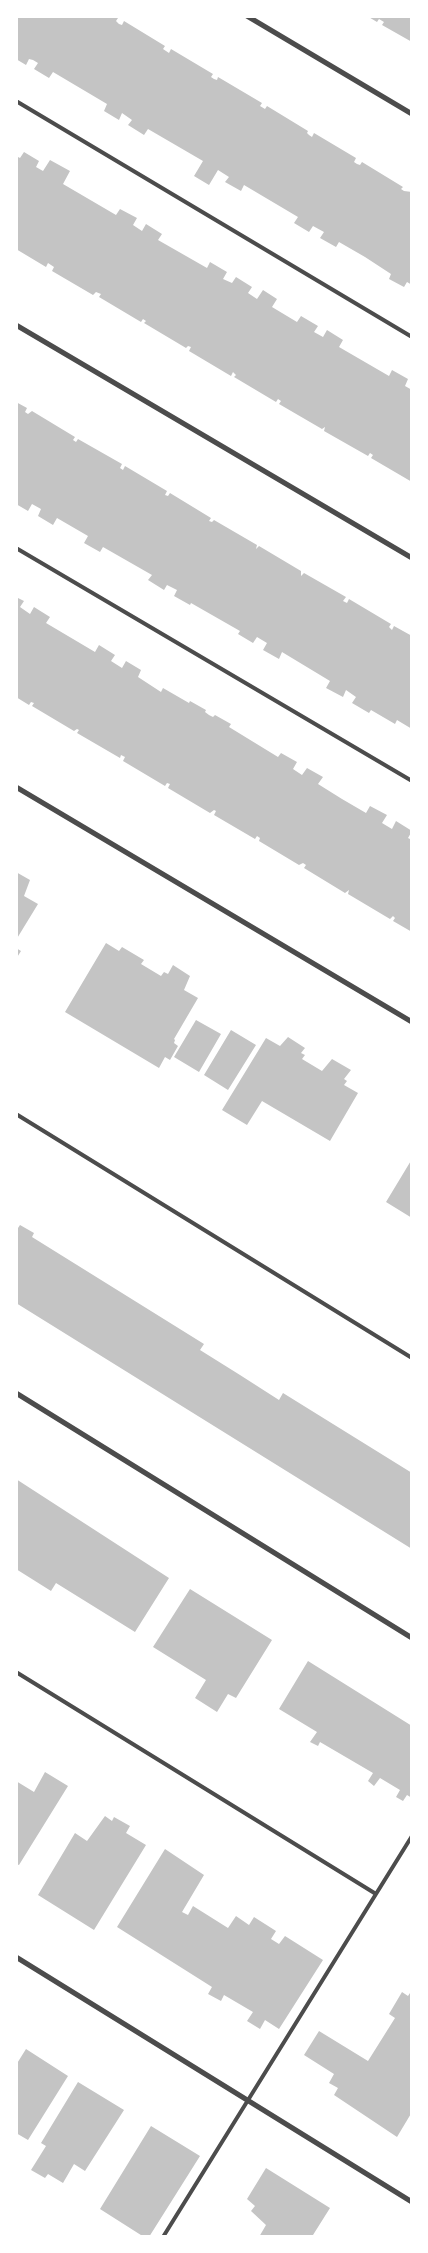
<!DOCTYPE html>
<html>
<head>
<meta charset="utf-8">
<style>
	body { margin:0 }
	#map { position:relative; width:428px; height:2253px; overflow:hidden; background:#fff; font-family:Barlow,sans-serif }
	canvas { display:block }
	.frame { position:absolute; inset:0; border:18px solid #fff; pointer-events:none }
</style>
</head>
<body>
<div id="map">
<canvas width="428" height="2253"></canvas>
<div class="frame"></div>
</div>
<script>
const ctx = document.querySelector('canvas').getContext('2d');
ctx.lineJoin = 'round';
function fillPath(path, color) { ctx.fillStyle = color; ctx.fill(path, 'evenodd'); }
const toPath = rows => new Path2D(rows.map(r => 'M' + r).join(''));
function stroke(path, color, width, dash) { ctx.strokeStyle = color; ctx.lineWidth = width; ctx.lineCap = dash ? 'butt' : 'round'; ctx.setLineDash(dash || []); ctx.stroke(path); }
fillPath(toPath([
	[16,16,115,16,118,18,116,21,119,24,122,25,124,21,165,46,163,49,169,53,171,49,213,74,211,77,214,79,217,80,218,77,262,103,260,106,265,109,267,106,308,131,307,133,309,135,312,137,314,133,356,158,354,162,357,164,360,165,362,162,403,187,401,189,404,191,412,192,412,285,407,282,404,287,389,279,391,274,365,257,339,242,336,247,320,238,324,232,313,226,309,232,294,223,298,217,244,185,241,191,225,182,229,177,218,170,209,185,194,176,203,161,148,129,144,135,128,125,132,120,122,113,119,120,104,111,107,104,53,72,49,78,34,69,38,63,33,60,29,59,26,65,16,59],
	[367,16,412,16,412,42,382,25,384,22,379,19,377,22],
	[24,152,39,161,36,167,43,171,50,160,70,171,63,184,116,215,120,209,137,218,133,225,142,231,146,224,162,234,158,240,207,268,210,262,227,272,223,279,232,283,236,277,252,287,248,293,257,299,263,290,277,299,272,307,297,322,301,316,318,326,314,332,323,337,327,330,343,340,339,347,389,376,392,370,408,379,405,386,412,390,412,482,371,458,373,455,370,453,368,456,324,431,325,427,322,429,279,404,281,401,278,399,276,402,234,377,236,375,233,372,231,376,189,351,191,347,188,346,186,348,144,323,146,321,143,319,141,322,99,297,101,294,96,292,93,295,52,271,54,267,48,263,46,267,16,249,16,156,20,158],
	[16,402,27,408,25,412,28,414,32,411,75,437,73,440,76,442,78,439,122,464,120,468,123,470,125,466,167,491,165,495,168,496,170,493,211,518,209,521,212,522,214,520,257,545,256,549,259,546,301,571,301,576,304,573,346,597,343,601,347,603,349,599,391,624,389,627,392,630,394,626,412,636,412,729,397,720,395,724,371,710,369,713,352,703,356,697,346,690,343,697,326,688,330,681,282,652,279,659,263,650,267,643,257,637,253,643,238,634,240,631,191,603,190,605,174,596,177,590,167,585,164,590,148,580,152,575,103,547,100,552,84,543,88,536,57,518,53,525,38,516,41,509,32,504,28,511,16,504],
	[16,597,24,601,20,607,30,614,34,607,50,617,46,623,95,652,99,645,115,655,111,661,122,668,126,661,141,670,138,677,161,692,163,688,189,703,190,701,206,710,205,712,209,715,213,717,215,715,231,724,229,727,278,757,281,753,297,762,293,769,302,775,307,768,323,777,318,784,342,799,366,813,370,806,387,815,382,823,392,829,396,821,412,831,408,838,412,840,412,932,393,921,395,918,393,916,390,919,348,894,349,890,345,893,304,868,306,865,303,863,299,865,259,841,260,838,257,836,255,839,214,815,216,811,214,810,210,813,168,788,170,784,167,783,165,786,123,761,125,757,121,755,120,758,77,733,79,730,77,729,74,731,32,706,34,703,31,702,29,705,16,697],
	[16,872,30,880,24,896,38,904,16,940],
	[106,943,119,951,122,947,144,960,141,964,161,976,164,972,168,974,173,965,190,976,184,990,198,998,174,1039,175,1040,174,1043,178,1046,170,1060,165,1057,159,1068,65,1012],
	[16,948,21,951,16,959],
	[196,1020,221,1034,199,1072,174,1057],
	[231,1030,256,1045,228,1090,204,1075],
	[288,1037,305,1048,301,1053,305,1055,302,1059,322,1071,332,1059,351,1070,344,1079,347,1081,344,1085,358,1093,330,1141,262,1101,247,1125,222,1110,266,1038,280,1046],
	[412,1159,412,1218,386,1202],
	[20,1225,34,1233,32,1237,204,1344,200,1350,240,1375,279,1400,283,1393,412,1473,412,1549,16,1303,16,1227,18,1228],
	[16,1479,169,1578,135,1632,56,1583,51,1591,16,1569],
	[190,1589,272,1640,236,1698,228,1694,217,1712,195,1698,206,1680,153,1647],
	[308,1661,412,1726,412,1798,407,1795,403,1801,396,1797,400,1790,380,1778,374,1786,368,1781,373,1773,320,1742,318,1746,310,1742,317,1732,279,1709],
	[45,1772,68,1786,19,1865,16,1864,16,1781,34,1792],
	[105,1816,112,1821,114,1817,130,1826,126,1833,146,1845,94,1930,38,1895,75,1833,87,1841],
	[165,1849,204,1875,182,1912,188,1915,193,1906,228,1928,236,1916,249,1925,254,1917,276,1931,271,1939,279,1944,285,1936,323,1960,279,2029,265,2020,260,2029,247,2021,253,2012,224,1995,221,2001,208,1994,212,1987,117,1927],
	[412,1990,412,2112,397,2137,334,2095,338,2088,329,2083,334,2074,304,2055,319,2031,368,2061,395,2018,389,2014,402,1992,408,1996],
	[26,2049,68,2076,28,2140,16,2133,16,2065],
	[78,2082,124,2110,85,2171,74,2164,63,2183,48,2174,45,2178,31,2170,46,2146,41,2143],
	[151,2126,200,2156,149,2237,144,2237,100,2209],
	[266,2168,330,2208,313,2235,316,2237,259,2237,266,2225,251,2211,255,2206,247,2199]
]), '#c4c4c4');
stroke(toPath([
	[16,101,412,337],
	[16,548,412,781],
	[16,1114,412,1358],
	[16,1672,376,1894],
	[163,2237,412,1836]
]), '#4c4c4c', 4);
stroke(toPath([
	[247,16,412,114],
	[16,325,412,558],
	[16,787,412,1022],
	[16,1393,412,1638],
	[16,1957,412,2202]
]), '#4c4c4c', 5);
</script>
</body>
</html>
